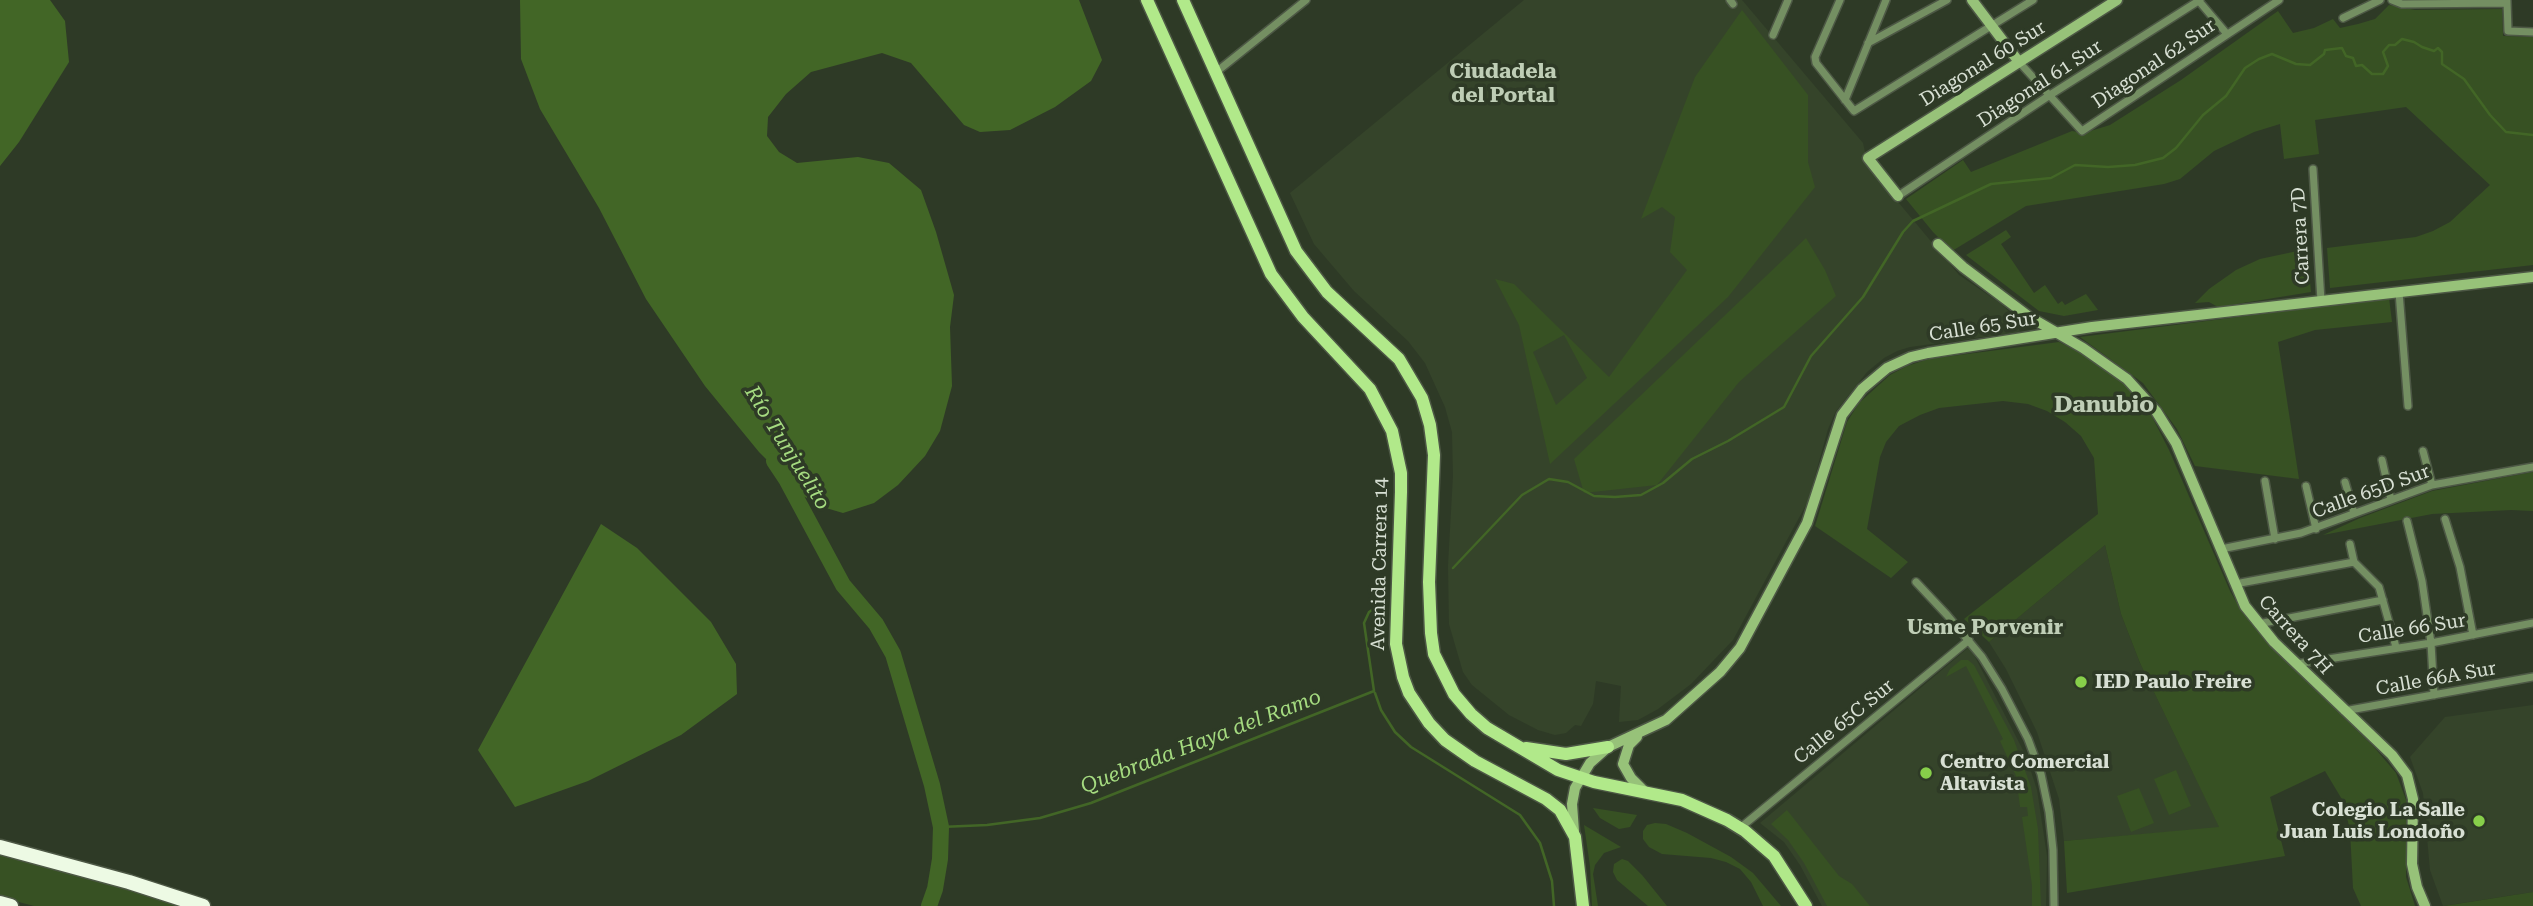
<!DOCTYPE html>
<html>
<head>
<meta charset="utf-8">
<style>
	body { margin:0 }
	canvas { display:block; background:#2e3a26 }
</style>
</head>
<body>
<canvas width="2533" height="906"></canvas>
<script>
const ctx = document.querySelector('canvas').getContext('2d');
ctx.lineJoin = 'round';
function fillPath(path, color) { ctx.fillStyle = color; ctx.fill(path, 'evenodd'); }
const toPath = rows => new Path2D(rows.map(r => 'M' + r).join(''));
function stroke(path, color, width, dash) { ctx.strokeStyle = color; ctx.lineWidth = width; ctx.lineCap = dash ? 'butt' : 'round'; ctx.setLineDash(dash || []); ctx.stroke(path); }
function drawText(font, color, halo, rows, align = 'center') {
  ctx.font = font + ' "Roboto Serif",serif'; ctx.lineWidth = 7; ctx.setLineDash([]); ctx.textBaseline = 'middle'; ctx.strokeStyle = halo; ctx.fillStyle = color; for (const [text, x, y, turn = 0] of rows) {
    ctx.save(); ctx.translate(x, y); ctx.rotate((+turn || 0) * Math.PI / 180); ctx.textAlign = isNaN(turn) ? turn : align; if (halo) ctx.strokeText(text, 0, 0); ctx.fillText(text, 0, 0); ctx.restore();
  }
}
fillPath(toPath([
	[1524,0,1742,0,1863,143,1868,166,1959,275,2000,303,2015,317,2020,332,1910,347,1897,351,1884,358,1867,372,1836,411,1828,429,1808,501,1733,640,1691,684,1658,709,1638,720,1619,722,1621,686,1596,681,1593,704,1581,726,1575,725,1566,733,1555,735,1538,730,1509,715,1472,685,1463,672,1449,624,1448,566,1453,476,1452,432,1445,407,1425,363,1408,341,1354,291,1314,244,1290,193],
	[2105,545,2121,614,2140,663,2220,828,2064,841,2059,799,2037,732,2006,669,1989,642],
	[1968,648,1974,655,2026,756,2037,790,2047,856,2046,906,1822,906,1800,865,1784,842,1760,823],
	[2533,705,2533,892,2443,906,2430,870,2423,793,2410,757,2445,717]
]), '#35442a');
fillPath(toPath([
	[2389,5,2415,10,2502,9,2503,36,2533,37,2533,265,2330,288,2327,248,2416,237,2433,231,2450,222,2490,185,2406,107,2315,120,2319,154,2284,159,2280,124,2254,132,2214,151,2180,179,2164,184,2026,206,1952,251,1933,232,1906,199,1963,160,1971,172,2072,131,2084,133,2110,125,2181,80,2278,11,2293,33,2314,28,2333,19,2340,28,2358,24,2375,19],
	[1742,10,1808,95,1808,162,1815,187,1728,297,1550,464,1519,325,1495,279,1514,284,1609,377,1687,270,1670,252,1675,217,1662,207,1641,219,1695,77],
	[1564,335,1587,378,1556,405,1533,352],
	[2006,230,2011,237,2001,244,2034,293,2045,285,2058,304,2062,301,2065,305,2086,294,2098,310,2064,316,2039,311,1966,255],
	[1806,238,1825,270,1836,296,1739,382,1657,485,1584,493,1574,459],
	[2307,249,2311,292,2218,307,2209,302,2195,303,2209,289,2236,270,2260,259],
	[2389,298,2392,322,2315,330,2278,342,2299,479,2195,466,2177,429,2143,383,2080,337],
	[2059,342,2091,358,2117,375,2147,407,2169,450,2230,591,2242,612,2280,656,2373,746,2396,773,2406,800,2406,877,2415,906,2361,906,2353,888,2350,830,2343,801,2325,771,2270,797,2285,856,2067,893,2064,841,2219,827,2140,663,2121,614,2105,545,1989,642,1964,619,2098,514,2094,458,2081,436,2065,422,2047,411,2028,404,2003,401,1939,408,1920,415,1899,426,1886,442,1880,457,1867,529,1908,562,1891,578,1815,526,1847,422,1859,403,1890,375,1907,366,1929,359],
	[2533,472,2533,511,2511,510,2432,514,2323,535,2360,518,2432,491],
	[1961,660,1968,660,1974,665,2014,740,2031,787,2038,829,2041,906,2032,906,2032,885,2022,817,2028,816,2027,807,2020,807,2016,776,2000,741,2003,739,1966,666,1946,677,1950,669],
	[2176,770,2191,806,2169,815,2154,779],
	[2139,788,2154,823,2131,832,2117,796],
	[1593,808,1637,815,1630,827,1619,829,1600,818],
	[1787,810,1839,876,1852,884,1870,906,1827,906,1804,863,1788,840,1771,824],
	[1655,823,1666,824,1687,833,1731,857,1753,873,1781,906,1763,906,1751,882,1740,869,1726,862,1711,858,1662,854,1649,847,1643,839,1643,831,1647,825],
	[1584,825,1621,847,1604,853,1595,865,1593,874,1598,906,1592,906,1590,866],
	[0,854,159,898,182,906,34,906,0,897],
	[1622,859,1628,861,1642,875,1667,906,1648,906,1617,880,1613,872,1614,864],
	[2533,892,2533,906,2444,906,2514,895]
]), '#375123');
fillPath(toPath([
	[0,0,50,0,65,21,69,62,19,142,0,166],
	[520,0,1079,0,1102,60,1091,81,1055,107,1010,130,980,132,964,125,911,63,882,53,811,72,786,94,768,117,767,136,779,152,797,163,858,157,889,163,921,190,936,232,954,295,950,327,952,386,940,431,925,456,898,485,874,503,843,513,826,508,803,496,759,452,705,386,646,299,599,208,540,109,521,59],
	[601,524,637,548,711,622,736,664,737,694,681,735,588,781,515,807,478,750]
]), '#426626');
stroke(toPath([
	[1453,568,1522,495,1549,479,1568,482,1594,496,1615,497,1641,495,1663,483,1692,459,1728,441,1784,407,1811,356,1863,297,1903,232,1913,221,1991,184,2051,178,2075,165,2108,167,2135,165,2163,158,2176,148,2203,115,2226,96,2245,68,2259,59,2272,54,2296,64,2310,65,2324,54,2325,50,2342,48,2346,56,2353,58,2356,66,2362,65,2372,74,2383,74,2388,66,2383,52,2389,45,2395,45,2402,39,2414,42,2422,47,2434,51,2438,48,2442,52,2442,64,2464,79,2490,115,2506,132,2533,135],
	[1375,693,1381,710,1395,732,1411,747,1520,815,1540,843,1552,881,1554,906],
	[941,827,987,825,1040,818,1091,803,1374,691,1364,623,1369,612,1383,603]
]), '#426626', 2.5);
stroke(toPath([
	[774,461,786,479,843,585,876,624,893,654,932,785,941,827,940,859,935,889,929,906]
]), '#426626', 16);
const street = toPath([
	[1730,0,1733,4],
	[1840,0,1815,57,1816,63,1854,111,2033,0],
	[2198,0,2227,34],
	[2392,0,2402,4,2507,3],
	[2507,1,2508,31,2533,32],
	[2343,18,2380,0],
	[1773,35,1788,0],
	[1868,43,1947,0],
	[2019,62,2082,131,2279,0],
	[1215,73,1306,0],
	[1845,100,1886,0],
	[2313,169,2321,301],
	[1898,196,2050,95,2200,0],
	[2399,292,2408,406],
	[2423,451,2432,485],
	[2382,460,2391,500],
	[2265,481,2275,539],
	[2345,482,2354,513],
	[2306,486,2316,529],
	[2445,519,2460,567,2473,635],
	[2407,521,2422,581,2431,643,2434,695],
	[2350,544,2354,562,2379,587,2396,647],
	[2221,549,2301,533,2432,485,2533,467],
	[1916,582,1947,615,1982,657,2002,689,2028,739,2041,774,2049,812,2053,850,2054,906],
	[2235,584,2354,562],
	[2258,624,2383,600],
	[2296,664,2431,643,2533,623],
	[2344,711,2533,677],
	[1740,828,1969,640]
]);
const secondary = toPath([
	[1972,0,2019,62],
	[1898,196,1868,158,2117,0],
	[1938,244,1963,267,2028,316,2083,348,2127,379,2156,411,2176,443,2245,606,2274,642,2392,755,2407,775,2413,799,2412,864,2417,887,2425,906],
	[1637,737,1629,745,1623,764,1631,778,1645,792],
	[1574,831,1572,804,1575,788,1590,763,1608,747,1666,720,1720,672,1740,648,1807,523,1842,415,1862,389,1887,368,1911,357,1928,353,2092,327,2533,277]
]);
const primary = toPath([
	[1147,0,1271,274,1303,317,1370,389,1392,431,1401,473,1401,492,1396,644,1403,677,1409,693,1429,723,1445,740,1475,761,1546,799,1560,810,1575,837,1583,906],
	[1183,0,1296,251,1327,292,1399,359,1422,398,1430,425,1434,455,1429,582,1431,633,1434,654,1454,694,1471,714,1487,728,1558,770,1594,782,1682,800,1727,820,1745,831,1774,856,1806,906],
	[1526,748,1566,754,1608,747]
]);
const highway = toPath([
	[0,847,129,882,203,906],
	[0,903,11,906]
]);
stroke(street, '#4d5845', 10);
stroke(secondary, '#4d5845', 13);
stroke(primary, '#4d5845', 15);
stroke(highway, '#4d5845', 17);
stroke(street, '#748f62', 7);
stroke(secondary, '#97c279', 10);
stroke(primary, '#b1e98a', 12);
stroke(highway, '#edfae4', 14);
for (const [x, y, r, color] of [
	[2081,682,7,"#87cf4a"],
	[1926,773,7,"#87cf4a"],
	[2479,821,7,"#87cf4a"]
]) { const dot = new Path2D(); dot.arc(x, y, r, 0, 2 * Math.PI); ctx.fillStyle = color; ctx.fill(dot); stroke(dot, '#2e3a26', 2.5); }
drawText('19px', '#d8e0d4', '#2e3a26', [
	["Diagonal 60 Sur",1983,64,-32],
	["Diagonal 62 Sur",2154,64,-34],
	["Diagonal 61 Sur",2040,84,-33],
	["Carrera 7D",2301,236,-93],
	["Calle 65 Sur",1983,327,-9],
	["Calle 65D Sur",2371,492,-20],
	["Avenida Carrera 14",1380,564,-89],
	["Calle 66 Sur",2412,629,-9],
	["Carrera 7H",2295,635,48],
	["Calle 66A Sur",2436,679,-10],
	["Calle 65C Sur",1844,722,-39]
]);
drawText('bold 19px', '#d8e0d4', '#2e3a26', [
	["IED Paulo Freire",2095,682],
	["Centro Comercial",1940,762],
	["Altavista",1940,784],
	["Colegio La Salle",2465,810,"right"],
	["Juan Luis Londoño",2465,832,"right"]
], 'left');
drawText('bold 21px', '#bfceb6', '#2e3a26', [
	["Ciudadela",1503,72],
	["del Portal",1503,96],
	["Usme Porvenir",1985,628]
]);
drawText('italic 21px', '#a5db80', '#2e3a26', [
	["Río Tunjuelito",787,448,58],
	["Quebrada Haya del Ramo",1201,742,-21]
]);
drawText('bold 23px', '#bfceb6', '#2e3a26', [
	["Danubio",2104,405]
]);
</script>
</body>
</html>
